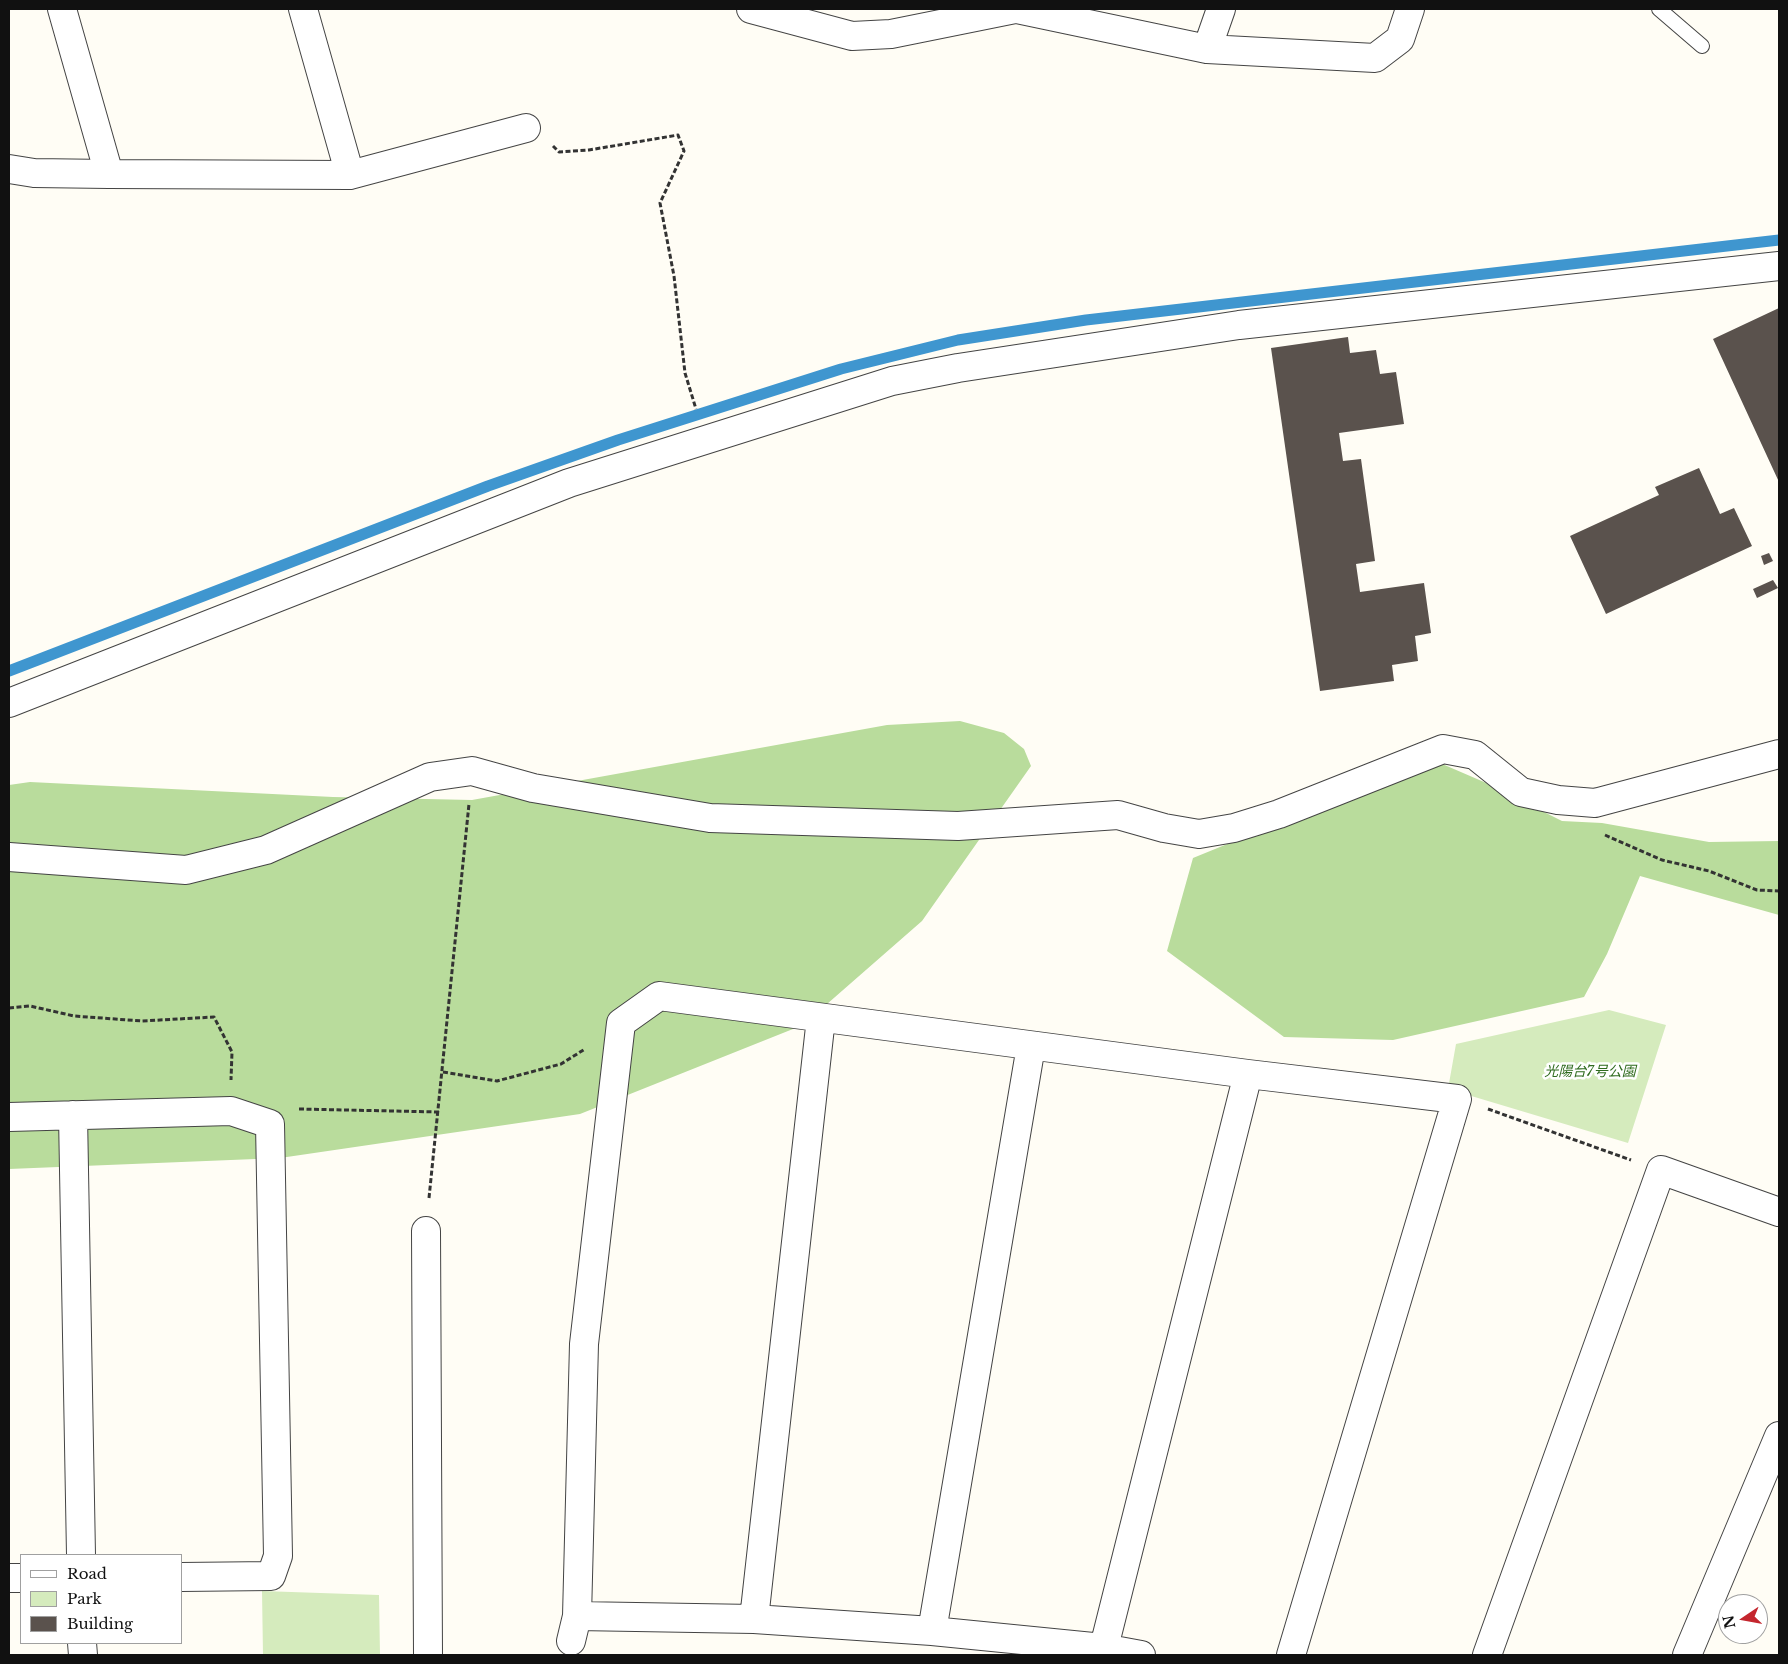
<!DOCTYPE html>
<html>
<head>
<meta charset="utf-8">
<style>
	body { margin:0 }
	#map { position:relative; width:1788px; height:1664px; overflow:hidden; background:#fffdf5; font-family:"Libre Baskerville",serif }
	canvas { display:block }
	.frame { position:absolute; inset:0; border:10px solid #111; pointer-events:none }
	.legend { position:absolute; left:20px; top:1554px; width:162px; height:90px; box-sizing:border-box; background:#fff; border:1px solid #a0a0a0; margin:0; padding:6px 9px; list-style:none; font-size:15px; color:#111 }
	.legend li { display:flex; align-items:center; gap:10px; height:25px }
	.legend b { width:25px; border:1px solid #a0a0a0 }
	.north { position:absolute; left:1718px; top:1594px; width:50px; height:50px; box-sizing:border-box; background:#fff; border:1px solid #a0a0a0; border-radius:50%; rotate:258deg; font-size:14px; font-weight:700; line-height:20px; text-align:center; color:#111 }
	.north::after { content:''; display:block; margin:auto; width:18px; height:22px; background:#c4262e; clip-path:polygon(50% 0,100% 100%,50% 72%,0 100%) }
</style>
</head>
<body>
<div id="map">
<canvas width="1788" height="1664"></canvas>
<div class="frame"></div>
<ul class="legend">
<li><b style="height:6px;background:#fff"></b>Road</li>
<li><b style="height:14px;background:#d5ebbd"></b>Park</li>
<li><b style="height:14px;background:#5a524d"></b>Building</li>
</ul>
<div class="north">N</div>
</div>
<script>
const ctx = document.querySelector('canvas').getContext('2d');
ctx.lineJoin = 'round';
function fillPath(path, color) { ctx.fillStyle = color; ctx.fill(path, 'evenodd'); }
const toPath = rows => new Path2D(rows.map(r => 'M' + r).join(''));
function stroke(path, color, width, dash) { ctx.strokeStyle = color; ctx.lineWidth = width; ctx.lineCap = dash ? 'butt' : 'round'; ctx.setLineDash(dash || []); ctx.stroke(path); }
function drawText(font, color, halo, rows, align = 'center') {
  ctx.font = font + ' "Libre Baskerville","Noto Sans JP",serif'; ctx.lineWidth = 5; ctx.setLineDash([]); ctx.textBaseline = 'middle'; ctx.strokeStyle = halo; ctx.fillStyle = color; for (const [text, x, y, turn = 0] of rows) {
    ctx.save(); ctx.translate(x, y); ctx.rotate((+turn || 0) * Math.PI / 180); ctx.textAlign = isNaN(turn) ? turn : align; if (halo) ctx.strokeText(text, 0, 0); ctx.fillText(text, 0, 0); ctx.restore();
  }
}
fillPath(toPath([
	[1609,1010,1666,1025,1628,1143,1448,1089,1456,1044],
	[262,1591,379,1595,380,1655,263,1655]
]), '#d5ebbd');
fillPath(toPath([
	[960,721,1004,733,1024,749,1031,766,922,921,803,1025,580,1114,280,1158,9,1169,9,785,30,782,333,797,472,800,887,725],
	[1433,760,1484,782,1562,821,1602,823,1709,842,1779,841,1779,915,1640,876,1607,954,1584,997,1393,1040,1284,1037,1167,951,1193,858]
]), '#b9dc9c');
stroke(toPath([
	[9,671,488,486,618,440,841,369,958,340,1086,320,1779,240]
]), '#3f96cf', 11);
fillPath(toPath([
	[1779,308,1779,482,1713,339],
	[1348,337,1350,353,1376,350,1380,374,1396,372,1404,424,1339,433,1343,461,1361,459,1375,561,1356,564,1360,592,1424,583,1431,633,1415,636,1418,661,1392,665,1394,681,1320,691,1271,348],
	[1699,468,1720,514,1734,508,1752,546,1606,614,1570,536,1659,495,1655,487],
	[1769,553,1773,561,1764,565,1761,556],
	[1773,580,1778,588,1757,598,1753,589]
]), '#5a524d');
const service = toPath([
	[1659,9,1702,46]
]);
const minor = toPath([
	[62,9,109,174],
	[303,9,350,175],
	[751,9,852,36,891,34,1015,9],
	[1017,9,1207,49,1375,58,1400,39,1410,9],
	[1207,49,1221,9],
	[9,169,34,173,109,174,350,175,526,128],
	[9,703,569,483,892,381,958,368,1239,325,1779,266],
	[9,857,186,870,266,850,430,777,472,771,533,788,710,818,958,826,1118,815,1164,828,1199,834,1234,828,1279,814,1443,749,1475,755,1521,792,1558,800,1595,803,1779,754],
	[73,1115,81,1555],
	[9,1117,231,1111,270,1124,278,1556,271,1576,181,1577],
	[9,1578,21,1578],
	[577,1616,754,1619,932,1631,1103,1648,1141,1655],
	[754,1619,821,1018],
	[932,1631,1031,1046],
	[571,1641,577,1616,584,1344,621,1023,659,996,1248,1074,1457,1099,1291,1655],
	[82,1643,83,1655],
	[1102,1655,1248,1074],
	[1487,1655,1661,1170,1779,1212],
	[1687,1655,1779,1436]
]);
const tertiary = toPath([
	[426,1231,428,1655]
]);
stroke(service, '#444', 16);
stroke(minor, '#444', 30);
stroke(tertiary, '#444', 30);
stroke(toPath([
	[553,146,559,152,589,150,678,135,684,151,660,203,674,276,685,373,696,409],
	[1605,835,1662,860,1709,871,1757,890,1779,891],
	[9,1008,30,1006,74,1016,142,1021,214,1017,232,1052,231,1080],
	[443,1072,497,1081,561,1064,585,1049],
	[299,1109,439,1112],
	[1488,1109,1631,1160],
	[429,1198,469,804]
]), '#333', 3, [5, 2.5]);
stroke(service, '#fff', 14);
stroke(minor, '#fff', 28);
stroke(tertiary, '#fff', 28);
drawText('italic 14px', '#2f6b1f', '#fff', [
	["光陽台7号公園",1590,1072]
]);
</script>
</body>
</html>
